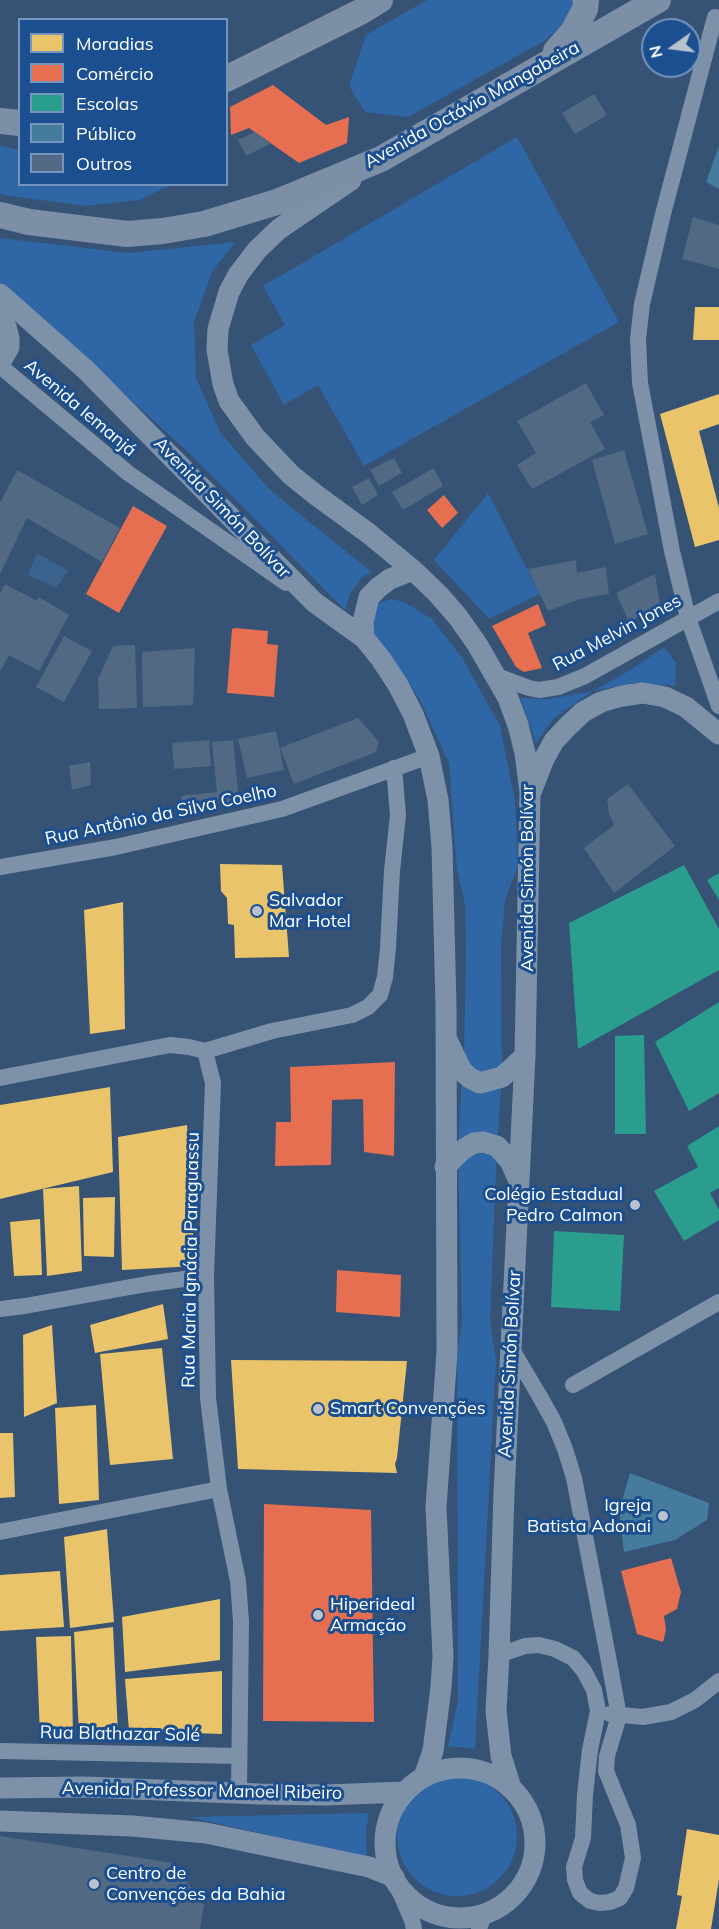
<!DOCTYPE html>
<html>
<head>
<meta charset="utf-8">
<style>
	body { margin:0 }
	#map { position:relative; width:719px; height:1929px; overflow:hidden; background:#365274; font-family:Mulish,sans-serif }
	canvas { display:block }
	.legend { position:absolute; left:18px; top:18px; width:210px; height:168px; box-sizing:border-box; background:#1b4f8f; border:2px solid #7695bc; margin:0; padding:8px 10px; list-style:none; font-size:18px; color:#fff }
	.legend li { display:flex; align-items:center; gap:12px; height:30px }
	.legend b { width:30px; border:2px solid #7695bc }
	.north { position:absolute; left:641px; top:18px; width:60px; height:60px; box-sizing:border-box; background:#1b4f8f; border:2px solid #7695bc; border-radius:50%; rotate:256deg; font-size:16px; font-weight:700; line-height:24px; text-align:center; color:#fff }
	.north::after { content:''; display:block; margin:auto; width:21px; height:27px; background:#b9c2ce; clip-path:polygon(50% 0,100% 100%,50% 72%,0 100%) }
</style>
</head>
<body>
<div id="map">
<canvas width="719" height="1929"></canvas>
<ul class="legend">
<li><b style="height:16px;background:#e9c46a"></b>Moradias</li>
<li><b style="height:16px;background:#e76f51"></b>Comércio</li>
<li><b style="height:16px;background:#2a9d8f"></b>Escolas</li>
<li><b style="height:16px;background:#457b9d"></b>Público</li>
<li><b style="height:16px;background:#526984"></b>Outros</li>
</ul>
<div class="north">N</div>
</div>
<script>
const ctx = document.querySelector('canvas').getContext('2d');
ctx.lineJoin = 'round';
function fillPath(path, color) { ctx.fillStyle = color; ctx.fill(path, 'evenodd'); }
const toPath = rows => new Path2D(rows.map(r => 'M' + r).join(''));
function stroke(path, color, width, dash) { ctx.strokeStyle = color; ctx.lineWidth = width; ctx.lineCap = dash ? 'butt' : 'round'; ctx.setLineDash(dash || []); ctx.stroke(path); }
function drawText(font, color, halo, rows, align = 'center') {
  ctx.font = font + ' Mulish,sans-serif'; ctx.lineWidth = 6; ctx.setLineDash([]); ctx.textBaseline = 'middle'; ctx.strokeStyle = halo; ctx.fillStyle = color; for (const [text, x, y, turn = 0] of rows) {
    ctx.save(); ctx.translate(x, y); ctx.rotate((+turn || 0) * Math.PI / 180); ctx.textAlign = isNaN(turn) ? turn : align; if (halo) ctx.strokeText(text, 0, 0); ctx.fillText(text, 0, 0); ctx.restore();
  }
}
fillPath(toPath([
	[427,0,574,0,563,25,544,41,408,117,365,112,349,86,366,35],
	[517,137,619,322,364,466,318,385,284,405,251,345,285,325,263,286],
	[0,146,19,150,20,184,171,185,139,200,86,206,3,195,0,193],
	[0,238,128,253,235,242,212,272,194,322,196,378,220,432,271,491,372,572,362,577,350,594,345,610,186,450,0,282],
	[488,493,540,594,489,619,434,560],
	[391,599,404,602,432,619,463,659,500,726,515,801,518,865,505,900,501,948,502,1077,497,1146,490,1322,496,1360,475,1749,448,1746,458,1701,457,1358,462,1321,458,1155,462,1071,464,1058,466,950,465,905,457,870,449,763,419,698,372,632,371,617,379,603],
	[664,647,676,663,675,686,634,683,593,691,554,718,536,743,520,698,549,699,593,691,632,669],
	'397 1836a60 60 0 1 1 120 0a60 60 0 1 1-120 0Z',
	[369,1813,366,1831,367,1858,189,1817]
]), '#2f66a5');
fillPath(toPath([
	[37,553,68,570,57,588,28,575]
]), '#3b618d');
fillPath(toPath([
	[695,307,719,307,719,340,693,340],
	[719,394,719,424,699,431,719,508,719,540,695,547,660,414],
	[220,864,282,865,289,957,235,958,234,925,228,924,227,898,221,891],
	[123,902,125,1029,90,1034,84,910],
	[110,1087,113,1172,0,1199,0,1105],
	[187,1125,195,1266,122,1270,118,1137],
	[79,1186,82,1271,47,1276,43,1189],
	[115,1197,114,1257,84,1256,83,1198],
	[40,1219,42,1275,14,1276,10,1222],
	[163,1304,168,1339,95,1353,90,1325],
	[52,1325,57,1403,24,1417,23,1335],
	[162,1348,173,1459,110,1465,100,1354],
	[231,1360,407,1361,397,1458,395,1464,397,1473,238,1469],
	[96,1405,99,1500,59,1504,55,1408],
	[0,1433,13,1433,15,1497,0,1498],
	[107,1529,114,1622,70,1628,64,1537],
	[60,1571,64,1627,0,1631,0,1575],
	[220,1599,220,1660,125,1672,122,1617],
	[113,1627,118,1733,79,1734,74,1632],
	[71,1636,73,1733,40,1735,36,1637],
	[222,1671,222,1734,129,1731,125,1679],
	[687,1829,719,1835,719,1879,711,1929,676,1929,682,1896,677,1895]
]), '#e9c46a');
fillPath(toPath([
	[273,85,326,125,349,117,347,143,299,163,249,128,231,135,230,107],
	[444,495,458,513,442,528,427,510],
	[133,506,167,526,119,613,86,594],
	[538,604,546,625,528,633,542,668,524,672,516,667,492,626],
	[235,628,268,631,267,644,278,645,274,697,227,693,232,629],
	[395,1062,394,1156,364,1152,363,1099,332,1100,331,1165,275,1166,276,1122,291,1122,290,1067],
	[337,1270,401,1275,400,1317,336,1312],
	[264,1504,371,1510,374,1722,263,1721],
	[671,1558,681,1592,677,1609,664,1616,666,1630,663,1642,637,1634,621,1571]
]), '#e76f51');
fillPath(toPath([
	[684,865,719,929,719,970,578,1049,569,923],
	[719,873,719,900,707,880],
	[719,1002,719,1093,689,1111,655,1042],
	[644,1035,646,1134,615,1134,615,1036],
	[719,1126,719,1188,710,1193,719,1210,719,1220,684,1241,654,1191,698,1167,687,1146],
	[554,1231,624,1235,620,1311,551,1307]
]), '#2a9d8f');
fillPath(toPath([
	[719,146,719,189,706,182],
	[630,1473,709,1503,707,1520,675,1540,624,1552,619,1511]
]), '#457b9d');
fillPath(toPath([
	[594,94,607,115,575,134,562,113],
	[255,132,271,143,246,156,238,140],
	[693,217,719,225,719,269,682,259],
	[586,383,604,415,590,422,605,449,532,489,517,465,536,453,517,421],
	[624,450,648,534,615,544,592,460],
	[394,458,402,473,379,486,370,470],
	[434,468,443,486,403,510,392,492],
	[17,470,120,528,102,562,27,518,0,574,0,503],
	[369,478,378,495,362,505,352,487],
	[576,560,577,573,606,567,609,594,580,599,548,611,528,569],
	[655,574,660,605,629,622,616,593],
	[5,584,37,601,39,597,69,615,39,671,9,655,0,672,0,594],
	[64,636,92,651,64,702,36,687],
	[135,645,137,708,99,709,98,679,113,646],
	[195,648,193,705,143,707,142,652],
	[358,718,379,742,376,752,294,784,280,748],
	[276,731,284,770,247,778,238,739],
	[209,740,211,766,174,769,172,743],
	[233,740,239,802,183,807,181,796,217,792,212,742],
	[90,762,91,785,72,790,69,766],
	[628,784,675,846,614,893,584,848,614,825,609,814,607,799],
	[0,1836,173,1863,204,1905,200,1929,0,1929]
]), '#526984');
stroke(toPath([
	[715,17,663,214,642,304,638,339,640,383,672,551,688,618,719,706],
	[0,366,128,473,286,583],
	[497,676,529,688,539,690,558,687,585,676,719,601],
	[0,867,116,847,282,809,429,756],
	[205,1051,213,1083,206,1276,208,1398,219,1489,238,1581,241,1621,239,1792],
	[0,1078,170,1045,189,1047,205,1051,272,1031,352,1015,368,1007,380,995,385,977,388,948,392,871,398,815,394,768],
	[0,1309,25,1306,147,1284,206,1276],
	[573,1385,719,1302],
	[0,1532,219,1489],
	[499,1655,525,1646,539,1645,555,1649,573,1658,584,1671,594,1690,598,1711,590,1750,585,1795,583,1838,574,1867,575,1880,580,1893,590,1901,600,1903,610,1902,620,1898,626,1888,633,1858,628,1825,606,1771,607,1756,619,1716,610,1667,574,1478,565,1449,554,1422,539,1395,511,1348],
	[610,1714,643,1717,671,1712,695,1700,719,1681],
	[0,1751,239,1756],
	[397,1885,412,1920,414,1929],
	[479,1929,484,1915]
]), '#7d92a8', 16);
stroke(toPath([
	[351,180,279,229,257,250,238,275,229,292,218,329,217,350,223,384,229,401,255,437,291,475,316,495,368,533,413,570,438,594,458,617,477,644,508,698,518,725,525,753,530,792,525,1056,504,1493,499,1655,496,1711,501,1756,511,1788],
	[0,294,86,370,314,602,364,638,381,659,398,685,413,714,429,756,438,800,442,847,446,1006,447,1352,436,1507,443,1656,441,1687,433,1751,424,1777],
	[0,319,6,327,9,338,9,347,0,363],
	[364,638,363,622,369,597,379,587,390,579,413,570],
	[531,792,544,759,554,741,568,726,583,712,601,702,622,696,643,693,665,697,686,707,719,734],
	[448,1042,462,1071,470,1078,480,1083,502,1077,525,1056],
	[445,1167,462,1150,474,1143,483,1142,497,1146,510,1161,519,1181],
	'385 1843a75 75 0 1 1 150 0a75 75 0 1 1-150 0Z',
	[0,1788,84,1787,260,1794,326,1795,404,1792],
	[0,1821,133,1826,206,1833,369,1867,394,1877]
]), '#7d92a8', 21);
stroke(toPath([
	[556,51,573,32,585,9,586,0],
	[226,79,362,11,380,0],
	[0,121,20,123],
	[0,215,29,222,127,234,163,231,204,224,277,202,381,159,658,0]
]), '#7d8ea7', 26);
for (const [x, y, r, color] of [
	[257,911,6,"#b9c2ce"],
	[635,1205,6,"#b9c2ce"],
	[318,1409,6,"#b9c2ce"],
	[663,1516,6,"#b9c2ce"],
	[318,1615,6,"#b9c2ce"],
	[94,1884,6,"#b9c2ce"]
]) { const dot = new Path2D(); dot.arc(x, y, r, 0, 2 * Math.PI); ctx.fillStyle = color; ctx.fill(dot); stroke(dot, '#1b4f8f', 2); }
drawText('18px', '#fff', '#1b4f8f', [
	["Avenida Octávio Mangabeira",472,105,-29],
	["Avenida Iemanjá",80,408,40],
	["Avenida Simón Bolívar",222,508,46],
	["Rua Melvin Jones",617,633,-28],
	["Rua Antônio da Silva Coelho",161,815,-12],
	["Avenida Simón Bolívar",528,878,-90],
	["Rua Maria Ignácia Paraguassu",191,1260,-89],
	["Avenida Simón Bolívar",510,1364,-87],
	["Rua Blathazar Solé",120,1734,1],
	["Avenida Professor Manoel Ribeiro",202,1791,1]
]);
drawText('18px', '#fff', '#1b4f8f', [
	["Salvador",269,901],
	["Mar Hotel",269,922],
	["Colégio Estadual",623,1195,"right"],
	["Pedro Calmon",623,1216,"right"],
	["Smart Convenções",330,1409],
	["Igreja",651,1506,"right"],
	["Batista Adonai",651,1527,"right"],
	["Hiperideal",330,1605],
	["Armação",330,1626],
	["Centro de",106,1874],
	["Convenções da Bahia",106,1895]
], 'left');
</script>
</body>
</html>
